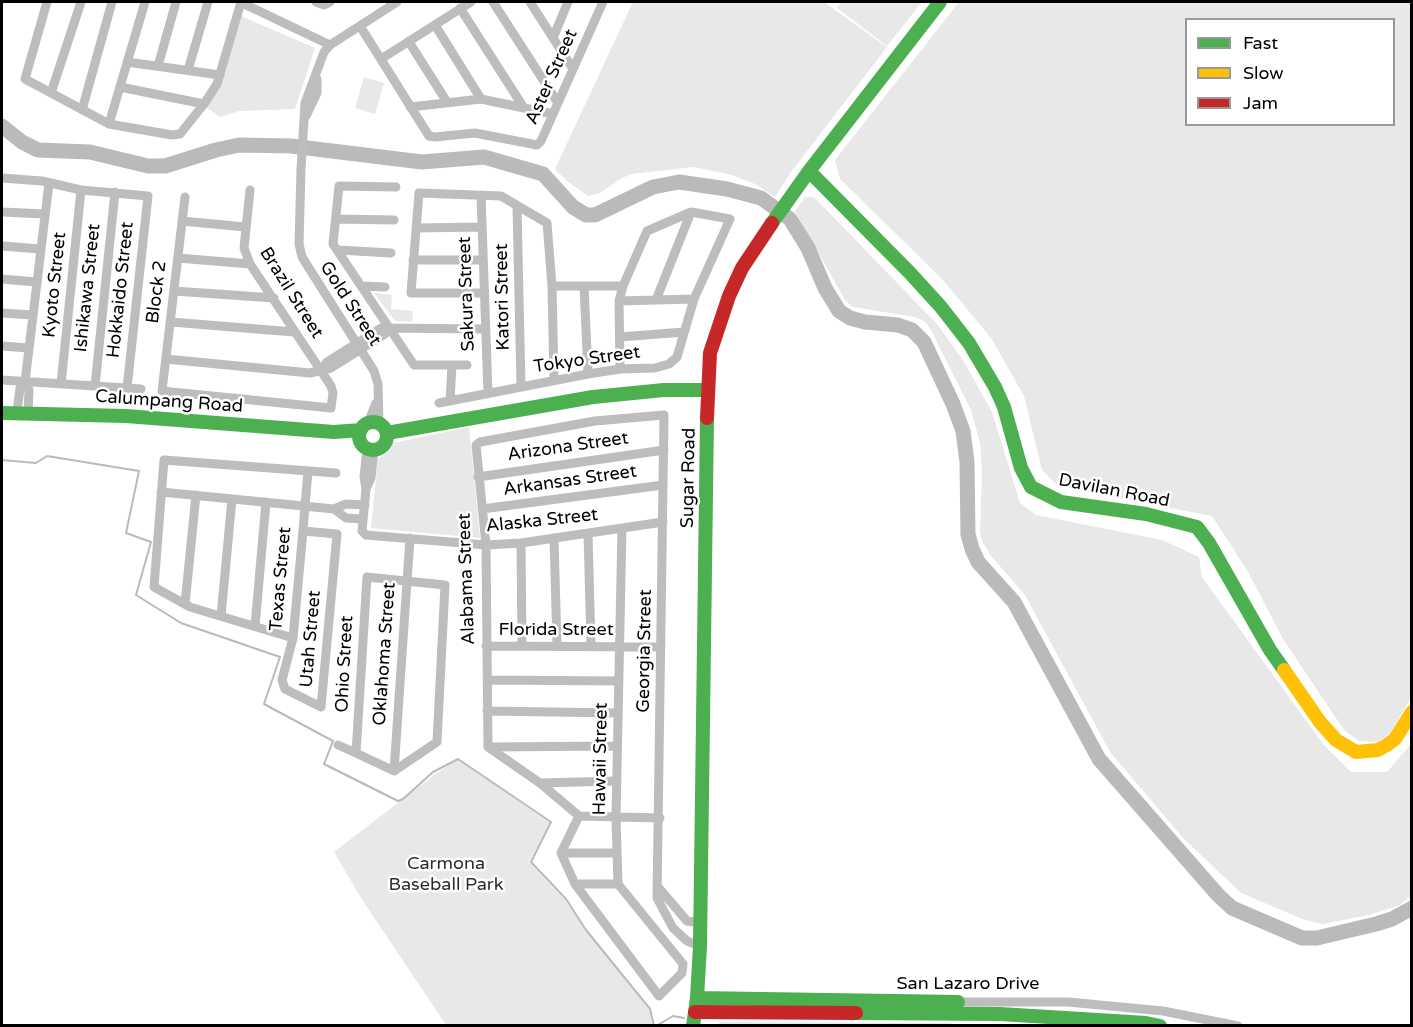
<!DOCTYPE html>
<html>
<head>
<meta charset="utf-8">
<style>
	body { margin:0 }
	#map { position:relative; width:1413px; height:1027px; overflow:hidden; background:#fff; font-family:"Varela Round",sans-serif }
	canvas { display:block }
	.frame { position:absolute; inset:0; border:3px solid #000; pointer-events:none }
	.legend { position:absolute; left:1185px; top:18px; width:210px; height:108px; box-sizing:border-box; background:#fff; border:2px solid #999; margin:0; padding:8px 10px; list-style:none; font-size:18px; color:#000 }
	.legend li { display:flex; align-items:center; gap:12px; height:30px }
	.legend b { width:30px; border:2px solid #999 }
</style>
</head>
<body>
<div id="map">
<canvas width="1413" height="1027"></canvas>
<div class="frame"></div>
<ul class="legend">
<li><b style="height:8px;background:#4caf50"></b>Fast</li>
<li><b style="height:8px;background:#ffc107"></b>Slow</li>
<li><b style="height:8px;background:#c62828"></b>Jam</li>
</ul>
</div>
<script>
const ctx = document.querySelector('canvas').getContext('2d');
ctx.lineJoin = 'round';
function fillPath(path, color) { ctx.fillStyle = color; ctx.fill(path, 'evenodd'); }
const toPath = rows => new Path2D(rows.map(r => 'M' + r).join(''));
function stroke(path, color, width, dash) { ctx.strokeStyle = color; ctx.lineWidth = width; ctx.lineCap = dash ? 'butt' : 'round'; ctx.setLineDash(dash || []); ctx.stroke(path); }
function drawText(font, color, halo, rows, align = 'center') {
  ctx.font = font + ' "Varela Round",sans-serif'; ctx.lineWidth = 5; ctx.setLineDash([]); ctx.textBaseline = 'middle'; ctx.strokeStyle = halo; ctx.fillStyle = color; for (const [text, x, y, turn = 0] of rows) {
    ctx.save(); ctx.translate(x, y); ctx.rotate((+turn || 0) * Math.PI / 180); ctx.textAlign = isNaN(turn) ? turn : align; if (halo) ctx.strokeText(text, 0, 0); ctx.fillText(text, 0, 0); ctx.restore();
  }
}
fillPath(toPath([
	[633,2,824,2,887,47,791,172,775,197,755,184,732,175,694,167,632,174,622,178,600,193,588,196,567,181,555,169],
	[841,2,922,2,887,46,837,8],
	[959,2,1411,2,1412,696,1390,733,1378,742,1359,741,1344,730,1283,639,1247,570,1212,516,1058,486,1042,470,1024,396,991,338,942,279,840,179,835,160],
	[1186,20,1394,20,1394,124,1186,124],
	[241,16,315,48,295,109,239,111,220,117,206,107],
	[364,77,384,83,375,114,355,108],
	[805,197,814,197,938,325,966,365,992,412,1020,503,1036,515,1162,540,1199,557,1202,577,1323,744,1351,772,1387,772,1411,744,1411,896,1400,905,1369,915,1323,924,1305,920,1241,893,1184,839,1110,752,1025,595,992,557,982,541,980,531,982,473,980,443,971,410,932,332,926,322,915,317,853,307,845,300,795,211],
	[374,293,392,295,391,309,413,311,412,322,395,321],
	[469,427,480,538,371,528,378,459,391,449,393,443],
	[458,759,550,823,529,862,565,900,585,929,649,1010,652,1024,651,1025,446,1025,363,901,334,852,434,775],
	[719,1022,951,1023,951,1025,719,1026]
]), '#e8e8e8');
stroke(toPath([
	[2,460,36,463,47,456,139,471,126,533,151,542,136,595,181,623,280,657,264,704,333,741,324,764,398,801,403,799,433,772,458,759,551,822,531,862,566,899,586,930,650,1009,654,1026],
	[656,1026,673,1016,684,1018]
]), '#bababa', 2);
stroke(toPath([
	[2,126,22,142,38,150,90,152,148,166,165,166,216,150,239,145,291,146,422,162,484,157,543,174,573,207,586,215,595,215,653,187,679,182,727,189,761,198,790,219,808,248,825,288,839,311,850,318,865,322,898,325,912,330,924,342,953,404,963,431,967,462,968,534,972,549,978,562,1014,602,1099,759,1218,895,1232,908,1302,938,1317,938,1376,924,1392,919,1412,908]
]), '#bababa', 15);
stroke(toPath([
	[47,2,25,79,109,124,172,135,180,134,204,104,217,84,241,2],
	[240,2,330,45],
	[316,2,324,5,330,2],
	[493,2,558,103],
	[530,2,573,69],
	[460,8,524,108],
	[435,25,481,99],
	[360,26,429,136,435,137,475,133,537,145,541,141,603,2],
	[553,38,568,2],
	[409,42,447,102],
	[381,59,471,2],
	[127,62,220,75],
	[158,66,176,2],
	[188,70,208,2],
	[120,87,204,104],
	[51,93,81,2],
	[410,107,481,99,553,114],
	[82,110,112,2],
	[306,116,317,93,317,79],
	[109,124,145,2],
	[2,178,42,181,81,190,148,196,127,388],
	[396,187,339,186,333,244,414,365,467,365],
	[481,195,488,393],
	[185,197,162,391,331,408,333,393,331,386,250,264,244,248,250,190],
	[517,207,521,386],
	[2,212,45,214],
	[336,219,394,220],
	[182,221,245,227],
	[416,228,481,227],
	[2,246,40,249],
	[338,250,391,253],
	[178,258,250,264],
	[413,260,482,260],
	[2,279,36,282],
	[362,286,385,287],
	[552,286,623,286],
	[584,286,588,374],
	[174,291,274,298],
	[483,293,411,293,419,193,501,196,547,223,552,286,554,380],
	[656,300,691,212],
	[619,301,694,299],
	[2,313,32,315],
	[171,322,294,332],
	[620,337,684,332],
	[2,346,28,348],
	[166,359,310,373,331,368,385,334,389,328],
	[321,370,327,362,381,328,485,329],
	[2,380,141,389],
	[25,382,29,390,28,413],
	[61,384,81,190],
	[95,386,115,192],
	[450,401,452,365],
	[439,403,588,374,620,369,655,368,669,364,677,357,694,299,730,219,691,212,647,231,623,286,619,301,620,369],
	[17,412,20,388,25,382,49,183],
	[368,423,376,403],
	[379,424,378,384,374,371,302,257,299,244,301,169,305,103,324,52,330,45,397,2],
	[374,450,371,478,366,489,362,531,366,535,486,545,521,543,663,522],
	[478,477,664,450],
	[366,489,364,477,367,449],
	[161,492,334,509,346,504,365,505],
	[334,509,346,518,363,519],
	[482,509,663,485],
	[303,531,337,534,321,707,285,689,282,680,293,638,303,531,305,506,308,471],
	[588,533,591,646],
	[554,538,557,646],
	[521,543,522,646],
	[185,604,196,495],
	[221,616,232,499],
	[255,626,266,502],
	[293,638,190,607,154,587,164,460,336,473],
	[486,646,661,647],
	[487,680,619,681],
	[487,711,618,713],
	[338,745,356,753,394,771,437,742,445,585,367,577,356,753],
	[488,747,617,746],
	[394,771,410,538],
	[540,783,617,781],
	[579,816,660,818],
	[561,853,579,816,540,783,488,747,486,545,476,445,480,442,595,421,664,415,657,898,673,928,687,941,700,946],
	[561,853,575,884,659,996,682,973,683,964,618,884,616,817,622,528],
	[561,853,616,853],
	[575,884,618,884],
	[658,887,687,921,701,923],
	[958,1002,1068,1002,1163,1011,1238,1026]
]), '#bdbdbd', 9);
stroke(toPath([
	[809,171,910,273,941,307,969,343,995,387,1004,407,1021,468,1031,487,1061,502,1146,514,1197,527,1209,543,1270,650,1284,670],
	[772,223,809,171,940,2],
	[2,413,126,416,334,432,361,430],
	'359 436a14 14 0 1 1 28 0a14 14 0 1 1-28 0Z',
	[387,433,593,397,664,390,707,390],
	[697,998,958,1002],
	[856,1013,1000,1014,1146,1023,1160,1026],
	[693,1026,697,998,700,946,707,418]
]), '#4caf50', 14);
stroke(toPath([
	[1284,670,1320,722,1336,740,1356,752,1378,750,1387,745,1395,739,1412,712]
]), '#ffc107', 14);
stroke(toPath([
	[707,418,710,353,729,296,742,268,772,223],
	[695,1012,856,1013]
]), '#c62828', 14);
drawText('18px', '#000', '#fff', [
	["Aster Street",552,77,-66],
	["Kyoto Street",55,285,-84],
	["Ishikawa Street",88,288,-84],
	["Hokkaido Street",121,290,-84],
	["Block 2",157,292,-83],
	["Brazil Street",291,293,58],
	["Sakura Street",467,294,-92],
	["Katori Street",503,297,-91],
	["Gold Street",350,304,57],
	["Tokyo Street",587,360,-8],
	["Calumpang Road",169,402,4],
	["Arizona Street",568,447,-8],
	["Sugar Road",689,478,-89],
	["Arkansas Street",570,481,-8],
	["Davilan Road",1114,491,11],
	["Alaska Street",542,521,-6],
	["Texas Street",281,579,-85],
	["Alabama Street",467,579,-92],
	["Florida Street",556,630],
	["Utah Street",311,639,-85],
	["Georgia Street",645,651,-89],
	["Oklahoma Street",385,654,-86],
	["Ohio Street",345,664,-87],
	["Hawaii Street",601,759,-89],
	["San Lazaro Drive",968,984]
]);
drawText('18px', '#2d2d2d', '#fff', [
	["Carmona",446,864],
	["Baseball Park",446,885]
]);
</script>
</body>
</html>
